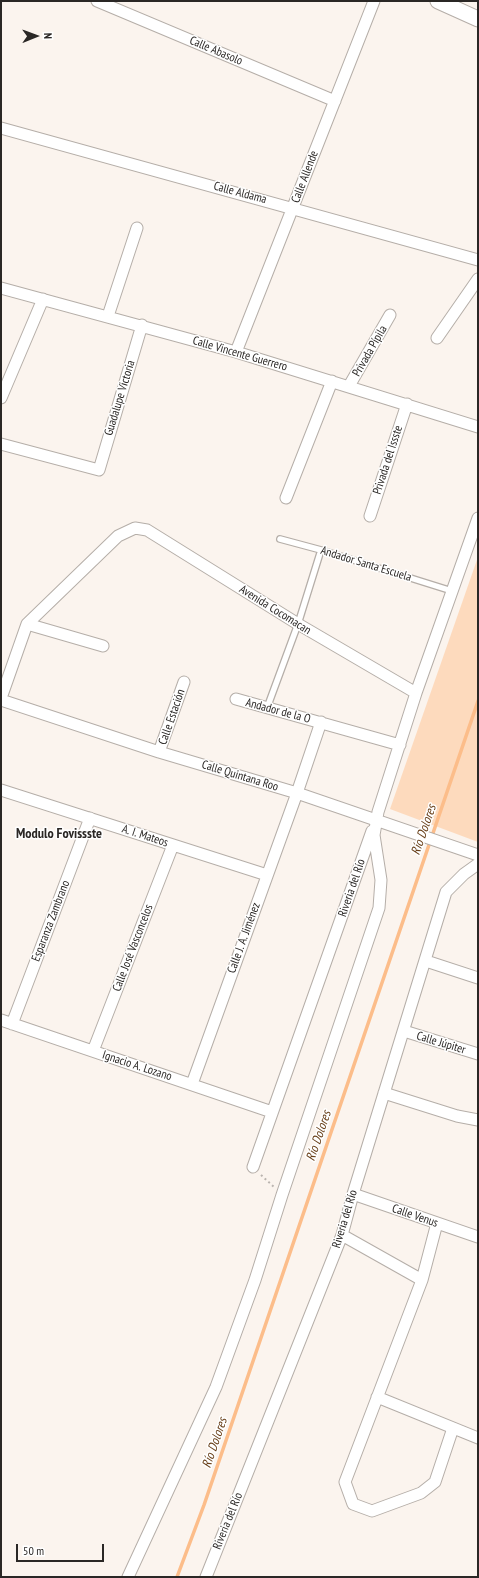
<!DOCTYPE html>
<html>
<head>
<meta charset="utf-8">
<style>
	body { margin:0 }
	#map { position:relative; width:479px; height:1578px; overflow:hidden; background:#fbf4ee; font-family:"PT Sans Narrow",sans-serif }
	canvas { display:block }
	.frame { position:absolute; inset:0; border:2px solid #2a2725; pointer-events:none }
	.north { position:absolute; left:16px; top:16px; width:40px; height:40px; -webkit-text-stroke:3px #fff; paint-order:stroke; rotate:89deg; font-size:11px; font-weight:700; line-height:16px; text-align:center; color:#2a2725 }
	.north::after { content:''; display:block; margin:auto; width:14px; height:18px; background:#2a2725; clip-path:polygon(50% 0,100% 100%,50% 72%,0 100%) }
	.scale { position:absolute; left:16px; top:1544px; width:88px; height:18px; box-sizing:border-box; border:2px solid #2a2725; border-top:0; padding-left:5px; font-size:12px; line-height:14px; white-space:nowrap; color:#2a2725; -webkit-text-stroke:3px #fff; paint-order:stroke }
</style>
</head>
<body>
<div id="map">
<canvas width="479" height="1578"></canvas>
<div class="frame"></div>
<div class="north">N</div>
<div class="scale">50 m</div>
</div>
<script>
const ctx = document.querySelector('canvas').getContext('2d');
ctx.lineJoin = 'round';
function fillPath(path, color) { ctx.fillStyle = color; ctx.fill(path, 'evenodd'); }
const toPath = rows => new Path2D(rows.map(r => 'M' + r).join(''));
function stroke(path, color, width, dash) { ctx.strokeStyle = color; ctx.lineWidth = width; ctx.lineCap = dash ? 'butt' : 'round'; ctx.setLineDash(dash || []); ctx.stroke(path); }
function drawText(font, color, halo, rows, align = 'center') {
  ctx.font = font + ' "PT Sans Narrow",sans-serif'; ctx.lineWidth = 3; ctx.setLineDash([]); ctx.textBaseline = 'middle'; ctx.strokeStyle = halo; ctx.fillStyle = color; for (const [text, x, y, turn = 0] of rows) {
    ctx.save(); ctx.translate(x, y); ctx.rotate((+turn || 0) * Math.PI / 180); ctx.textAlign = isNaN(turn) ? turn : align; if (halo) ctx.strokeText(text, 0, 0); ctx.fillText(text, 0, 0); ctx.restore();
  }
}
fillPath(toPath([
	[478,557,478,842,390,809]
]), '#fddabd');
stroke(toPath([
	[177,1577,204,1505,478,701]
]), '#fcbd8a', 3.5);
const lane = toPath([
	[280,539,321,550,452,591],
	[267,708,298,624,321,550]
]);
const street = toPath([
	[97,1,335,101],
	[1,128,478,260],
	[1,288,236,352,478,427],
	[108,316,137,228],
	[437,338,478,279],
	[236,352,374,1],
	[349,386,390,315],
	[1,398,43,299],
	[1,444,99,470,142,325],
	[286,498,332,381],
	[370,516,407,404],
	[27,624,103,646],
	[1,698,27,624,118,536,135,528,147,530,298,624,416,693],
	[236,699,400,745],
	[1,700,159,752,297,793,478,855],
	[159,752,184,682],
	[1,790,267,875],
	[426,961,478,978],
	[1,1020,272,1112],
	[12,1024,90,818],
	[404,1031,478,1054],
	[93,1051,173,845],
	[192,1084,297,793,321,722],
	[384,1093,457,1116,478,1120],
	[253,1167,372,831],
	[353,1194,478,1237],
	[437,1223,422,1280,345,1482,353,1504,372,1511,421,1493,435,1482,453,1428],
	[342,1235,422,1280],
	[377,1397,478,1438],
	[128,1577,216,1387,255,1280,282,1195,379,908,381,880,374,835,378,812,416,693,478,518],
	[206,1577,342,1235,353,1194,446,892,464,874,478,864]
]);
const secondary = toPath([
	[438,1,478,19]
]);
stroke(lane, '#b5aea8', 8);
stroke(street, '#b5aea8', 13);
stroke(secondary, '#b5aea8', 17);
stroke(toPath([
	[261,1175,274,1187]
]), '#bab4af', 2, [2, 3]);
stroke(lane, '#fff', 5.5);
stroke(street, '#fff', 11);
stroke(secondary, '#fff', 15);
drawText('12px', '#2a2725', '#fff', [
	["Calle Abasolo",216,51,23],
	["Calle Allende",305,177,-69],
	["Calle Aldama",240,193,15],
	["Privada Pípila",370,351,-60],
	["Calle Vincente Guerrero",240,354,16],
	["Guadalupe Victoria",120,398,-73],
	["Privada del Issste",388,460,-72],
	["Andador Santa Escuela",366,564,17],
	["Avenida Cocomacan",275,610,32],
	["Andador de la O",278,711,15],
	["Calle Estación",172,717,-71],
	["Calle Quintana Roo",240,776,17],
	["A. I. Mateos",145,836,18],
	["Riveria del Río",352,888,-71],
	["Esparanza Zambrano",51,921,-69],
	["Calle J. A. Jiménez",244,938,-70],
	["Calle José Vasconcelos",133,948,-69],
	["Calle Júpiter",441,1043,17],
	["Ignacio A. Lozano",137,1066,18],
	["Calle Venus",415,1216,19],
	["Riveria del Río",345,1219,-73],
	["Riveria del Río",228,1521,-68]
]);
drawText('italic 13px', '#69401a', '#fff', [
	["Río Dolores",424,830,-71],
	["Río Dolores",319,1136,-71],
	["Río Dolores",215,1443,-71]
]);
drawText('bold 14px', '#2a2725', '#fff', [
	["Modulo Fovissste",59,834]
]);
</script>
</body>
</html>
